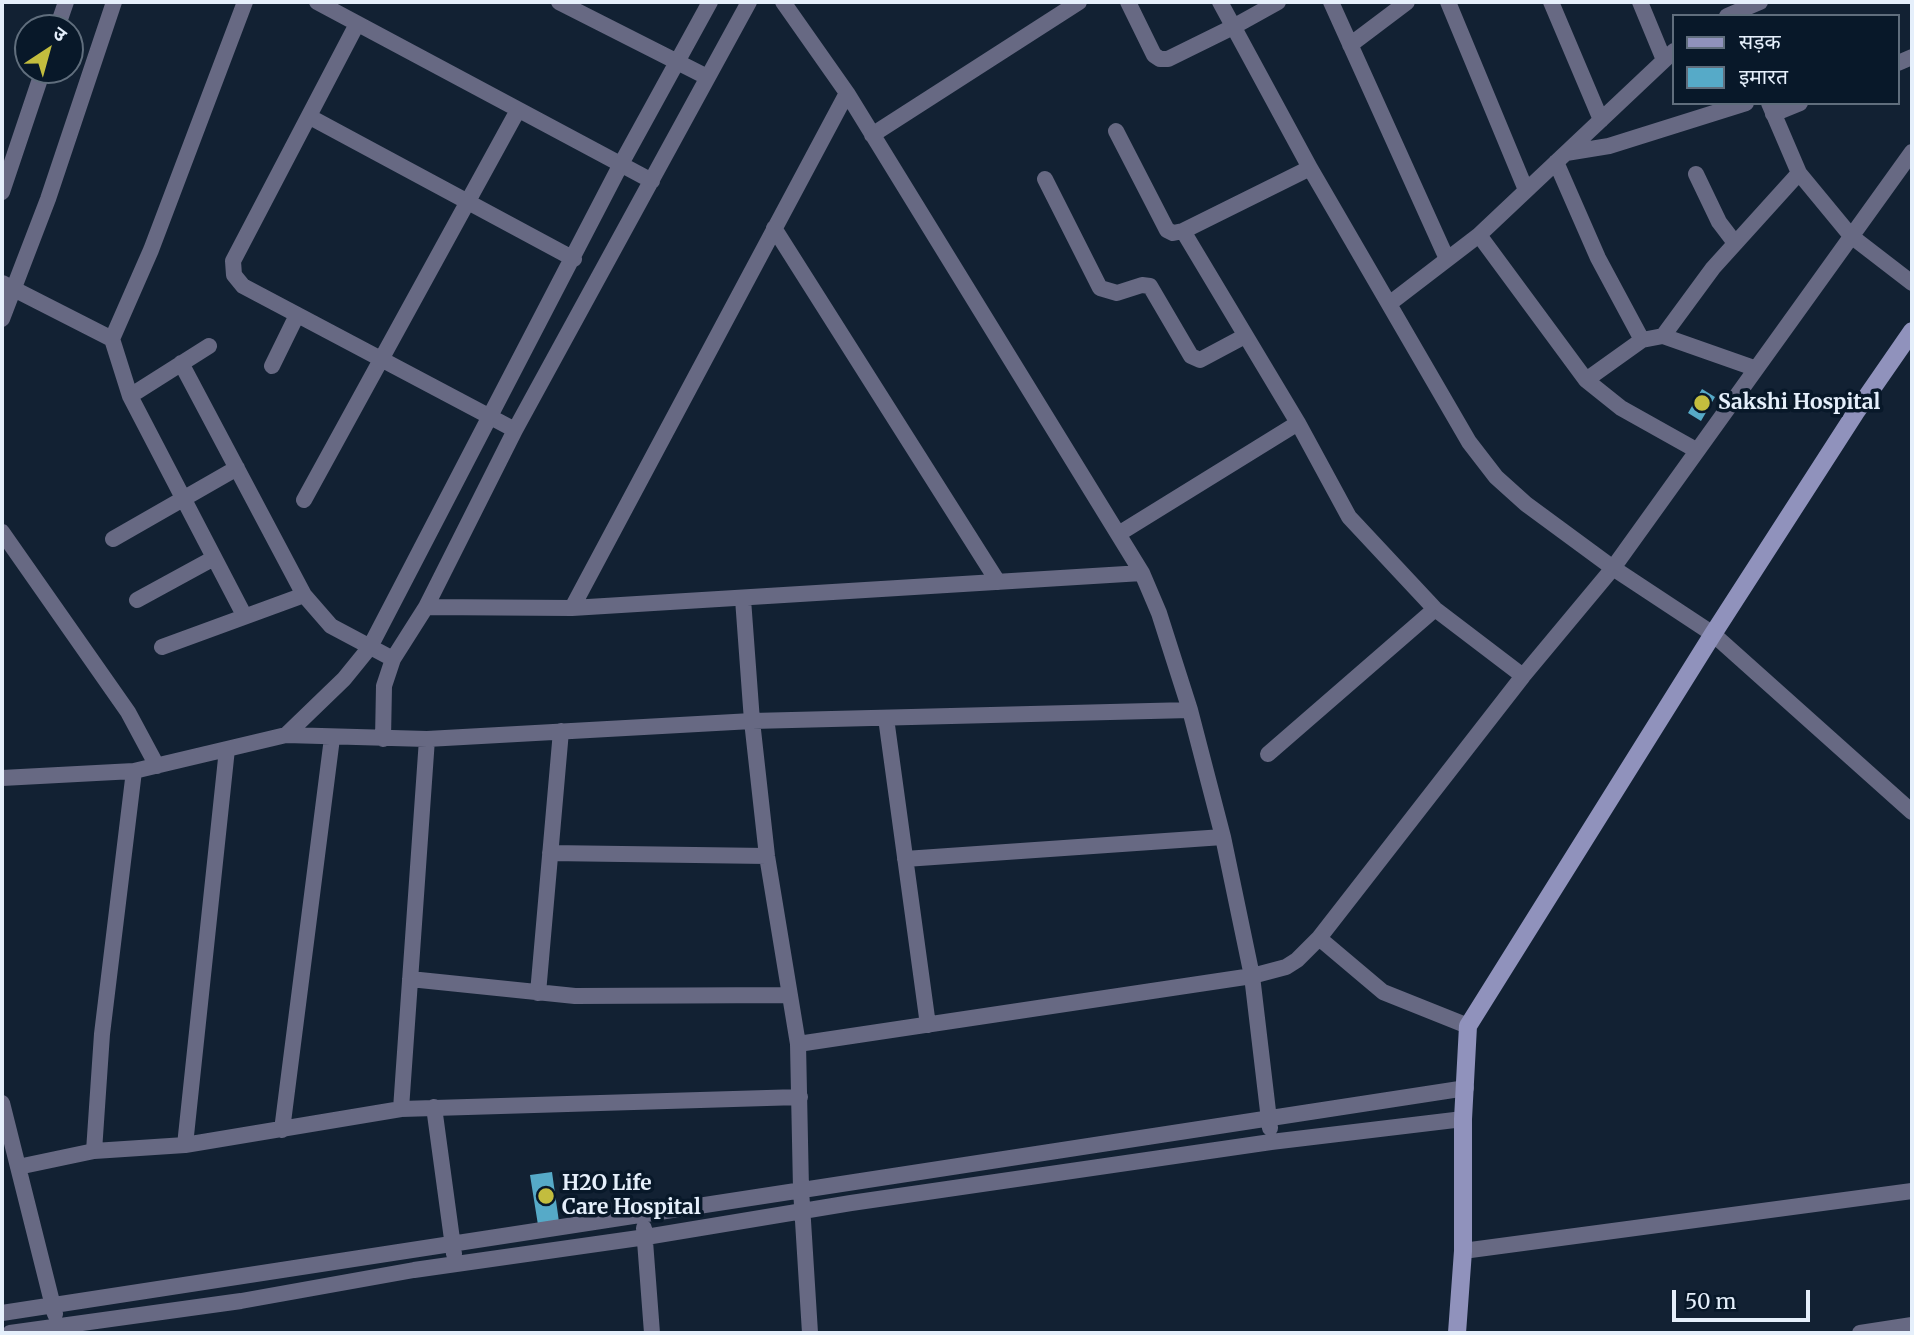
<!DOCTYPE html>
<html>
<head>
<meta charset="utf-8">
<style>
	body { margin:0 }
	#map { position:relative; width:1914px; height:1335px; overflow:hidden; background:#122133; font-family:Merriweather,"Noto Sans Devanagari",serif }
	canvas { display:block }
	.frame { position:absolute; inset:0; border:4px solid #e5effb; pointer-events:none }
	.legend { position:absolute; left:1672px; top:14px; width:228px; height:91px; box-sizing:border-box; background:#081829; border:2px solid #606e7d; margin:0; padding:9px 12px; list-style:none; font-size:21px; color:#e5effb }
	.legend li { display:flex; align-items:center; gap:14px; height:35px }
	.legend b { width:35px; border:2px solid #606e7d }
	.north { position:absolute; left:14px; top:14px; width:70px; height:70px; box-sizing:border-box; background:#081829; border:2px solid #606e7d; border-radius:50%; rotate:36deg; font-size:19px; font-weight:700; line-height:28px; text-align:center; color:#e5effb }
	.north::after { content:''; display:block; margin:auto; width:24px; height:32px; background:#c3bd3e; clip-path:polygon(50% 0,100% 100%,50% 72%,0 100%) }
	.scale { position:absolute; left:1672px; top:1290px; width:138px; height:32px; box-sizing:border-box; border:4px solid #e5effb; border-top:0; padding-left:9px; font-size:21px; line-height:24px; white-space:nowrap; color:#e5effb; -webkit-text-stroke:5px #081829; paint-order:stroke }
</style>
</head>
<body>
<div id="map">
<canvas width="1914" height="1335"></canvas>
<div class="frame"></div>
<ul class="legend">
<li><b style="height:9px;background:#9092bc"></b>सड़क</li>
<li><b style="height:19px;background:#56aac8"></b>इमारत</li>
</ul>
<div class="north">उ</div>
<div class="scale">50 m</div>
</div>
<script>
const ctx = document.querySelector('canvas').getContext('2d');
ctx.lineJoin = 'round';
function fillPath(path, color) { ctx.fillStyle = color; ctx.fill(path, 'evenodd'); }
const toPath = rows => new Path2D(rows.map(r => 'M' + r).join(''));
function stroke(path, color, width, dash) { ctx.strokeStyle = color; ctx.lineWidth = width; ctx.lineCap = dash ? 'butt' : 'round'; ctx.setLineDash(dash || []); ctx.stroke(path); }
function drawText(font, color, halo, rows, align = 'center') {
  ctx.font = font + ' Merriweather,serif'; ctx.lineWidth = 7; ctx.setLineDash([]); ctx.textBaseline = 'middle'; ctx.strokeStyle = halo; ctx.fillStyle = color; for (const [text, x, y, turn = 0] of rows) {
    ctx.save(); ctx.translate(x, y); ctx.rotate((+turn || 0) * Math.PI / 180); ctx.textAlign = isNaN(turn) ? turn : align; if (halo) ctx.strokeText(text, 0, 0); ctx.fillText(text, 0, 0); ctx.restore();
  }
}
fillPath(toPath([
	[1702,389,1715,397,1701,421,1688,413],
	[552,1172,559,1222,538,1225,530,1175]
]), '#56aac8');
stroke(toPath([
	[317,2,652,181],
	[559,2,707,77],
	[783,2,847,93,1142,573,1159,613,1190,710,1223,837,1252,976,1270,1128],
	[1128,2,1154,55,1160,59,1168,59,1233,27,1278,2],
	[1220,2,1310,168,1469,442,1496,477,1526,504,1613,568,1713,634,1912,812],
	[1331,2,1447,259],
	[1448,2,1526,190],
	[1551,2,1601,120],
	[1640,2,1664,60],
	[1727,16,1760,2],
	[357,24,233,261,234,275,243,286,515,430],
	[57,28,66,2],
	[1350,45,1407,2],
	[1898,63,1912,57],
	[1769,103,1799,173,1851,236,1912,283],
	[1773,114,1800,103],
	[310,117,574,259],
	[1116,131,1167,230,1173,233,1183,231,1310,168],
	[872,135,1079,2],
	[1566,153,1609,146,1746,103],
	[1556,162,1598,258,1642,340],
	[1696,174,1719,222,1735,243],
	[1045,179,1100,288,1117,293,1142,285,1150,286,1191,356,1200,360,1245,336],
	[2,192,43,70],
	[774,228,998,582],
	[1183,231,1298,423,1349,517,1435,609,1523,676],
	[1479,235,1586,380,1621,408,1696,450],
	[2,283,112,339],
	[1389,304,1479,235,1674,51],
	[2,319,48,199,114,2],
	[1663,336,1713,268,1799,173],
	[181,363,304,595,331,626,393,659],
	[272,366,297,315],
	[1586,380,1642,340,1663,336,1754,368],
	[130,396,209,346],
	[304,500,518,110],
	[2,532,128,712,157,766],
	[1120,533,1298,423],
	[113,539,237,468],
	[743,599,752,721,767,856,798,1044,801,1189,810,1333],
	[137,600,214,558],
	[426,607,572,608,1142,573],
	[572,608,847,93],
	[244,615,130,396,112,339,151,250,245,2],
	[162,647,304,595],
	[886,718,928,1025],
	[286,735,344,679,370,647,621,164,710,2],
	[383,739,384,686,393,659,426,607,515,430,749,2],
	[1268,754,1435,609],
	[2,778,134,771,286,735,427,739,752,721,1190,710],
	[550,853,767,856],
	[905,859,1223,837],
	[1319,938,1383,992,1468,1026],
	[410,979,575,996,790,995],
	[538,993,561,731],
	[798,1044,1252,976,1286,967,1297,960,1319,938,1523,676,1613,568,1912,152],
	[2,1103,55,1314],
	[434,1107,454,1254],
	[401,1109,427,739],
	[282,1130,332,738],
	[185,1145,227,749],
	[94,1151,102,1034,134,771],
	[18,1167,94,1151,185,1145,401,1109,800,1097],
	[644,1228,652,1333],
	[1463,1251,1912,1191],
	[2,1313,1466,1088],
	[10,1333,241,1301,414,1270,646,1237,851,1203,1271,1142,1463,1119],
	[1860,1333,1912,1325]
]), '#676983', 16);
stroke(toPath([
	[1457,1333,1463,1251,1463,1119,1468,1026,1713,634,1856,412,1912,331]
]), '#9092bc', 18);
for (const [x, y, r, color] of [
	[1702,403,9,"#c3bd3e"],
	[546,1196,9,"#c3bd3e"]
]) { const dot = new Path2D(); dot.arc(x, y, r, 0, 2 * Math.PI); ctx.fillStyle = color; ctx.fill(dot); stroke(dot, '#081829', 2.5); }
drawText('bold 21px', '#e5effb', '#081829', [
	["Sakshi Hospital",1718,403],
	["H2O Life",562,1184],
	["Care Hospital",562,1208]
], 'left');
</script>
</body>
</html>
